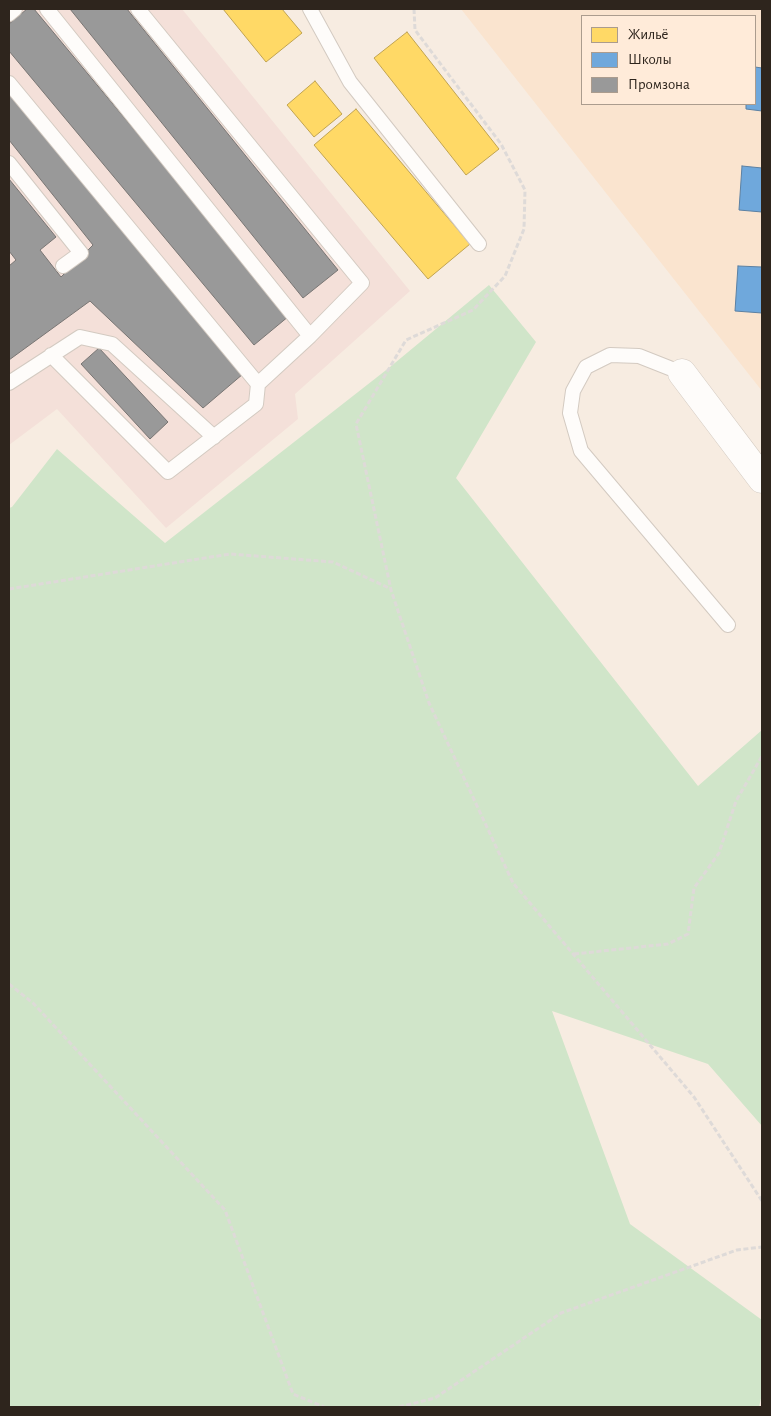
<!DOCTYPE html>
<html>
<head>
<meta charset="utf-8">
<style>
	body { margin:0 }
	#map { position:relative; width:771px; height:1416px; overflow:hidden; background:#f7ece1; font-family:"Alegreya Sans",sans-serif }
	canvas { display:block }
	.frame { position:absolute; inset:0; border:10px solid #2e251d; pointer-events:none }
	.legend { position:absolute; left:581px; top:15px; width:175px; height:90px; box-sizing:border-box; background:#ffebd9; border:1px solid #ab9c8e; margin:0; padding:6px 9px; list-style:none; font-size:15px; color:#2e251d }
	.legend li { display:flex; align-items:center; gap:10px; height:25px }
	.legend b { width:25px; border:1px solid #ab9c8e }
</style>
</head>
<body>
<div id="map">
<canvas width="771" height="1416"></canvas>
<div class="frame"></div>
<ul class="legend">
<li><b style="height:14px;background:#ffd966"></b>Жильё</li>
<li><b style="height:14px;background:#6fa8dc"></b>Школы</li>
<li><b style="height:14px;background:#999"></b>Промзона</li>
</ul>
</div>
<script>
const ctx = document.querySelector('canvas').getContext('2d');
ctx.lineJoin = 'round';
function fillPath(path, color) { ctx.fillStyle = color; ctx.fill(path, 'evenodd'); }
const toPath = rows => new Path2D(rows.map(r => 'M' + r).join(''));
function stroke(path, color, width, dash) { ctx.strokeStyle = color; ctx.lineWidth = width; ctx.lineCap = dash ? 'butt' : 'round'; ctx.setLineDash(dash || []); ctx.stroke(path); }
fillPath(toPath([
	[9,9,182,9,410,291,295,394,298,419,166,528,57,409,9,445]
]), '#f4e0d9');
fillPath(toPath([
	[461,9,762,9,762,391],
	[582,16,755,16,755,104,582,104]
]), '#fae4cf');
fillPath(toPath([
	[489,285,536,342,456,478,698,786,762,730,762,1126,708,1064,552,1011,630,1224,762,1320,762,1394,759,1407,9,1407,9,508,12,507,57,449,165,543,390,367]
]), '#d0e5c9');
const homes = toPath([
	[223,9,282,9,302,33,266,62,223,9],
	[407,32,499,149,466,175,374,58,407,32],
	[315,81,342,114,314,137,287,105,315,81],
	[356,109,470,244,428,279,314,145,356,109]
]);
fillPath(homes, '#ffd966');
stroke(homes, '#c0a350', 1);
const schools = toPath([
	[755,67,762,68,762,111,746,109,746,104,755,104,755,67],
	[742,166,762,168,762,212,739,210,742,166],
	[738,266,762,267,762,313,735,311,738,266]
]);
fillPath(schools, '#6fa8dc');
stroke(schools, '#5c81a3', 1);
const industry = toPath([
	[27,9,34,9,289,316,254,345,9,51,9,24,27,9],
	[70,9,127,9,338,270,303,298,70,9],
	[9,92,243,374,203,408,90,301,9,360,9,266,16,260,9,251,9,179,56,237,40,250,61,277,93,245,9,140,9,92],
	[99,348,168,422,150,439,81,364,99,348]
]);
fillPath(industry, '#999');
stroke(industry, '#797674', 1);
const lane = toPath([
	[47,9,310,336],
	[138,9,362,283,310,336,258,384],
	[310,9,350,82,479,244],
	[9,14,15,9],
	[9,83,258,384,256,404,168,472,51,355],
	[9,163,81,253,63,266],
	[682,373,639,356,610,355,586,367,573,391,570,413,581,451,728,625],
	[9,383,80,337,112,344,214,437]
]);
const street = toPath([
	[682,373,762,479]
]);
stroke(lane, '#d3cac1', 16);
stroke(street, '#d3cac1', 29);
stroke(toPath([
	[414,9,415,30,501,144,525,190,524,229,505,276,473,310,406,340,356,424,391,590,429,703,513,883,694,1097,762,1201],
	[9,589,230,554,333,562,391,589],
	[574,954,668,944,688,934,694,888,719,853,736,801,762,756],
	[9,984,33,1003,225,1210,293,1394,324,1407],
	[399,1407,435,1398,561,1313,737,1250,762,1247]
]), '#dedad8', 3, [5, 2.5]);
stroke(lane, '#fefcfa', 14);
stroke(street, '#fefcfa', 28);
</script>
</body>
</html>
